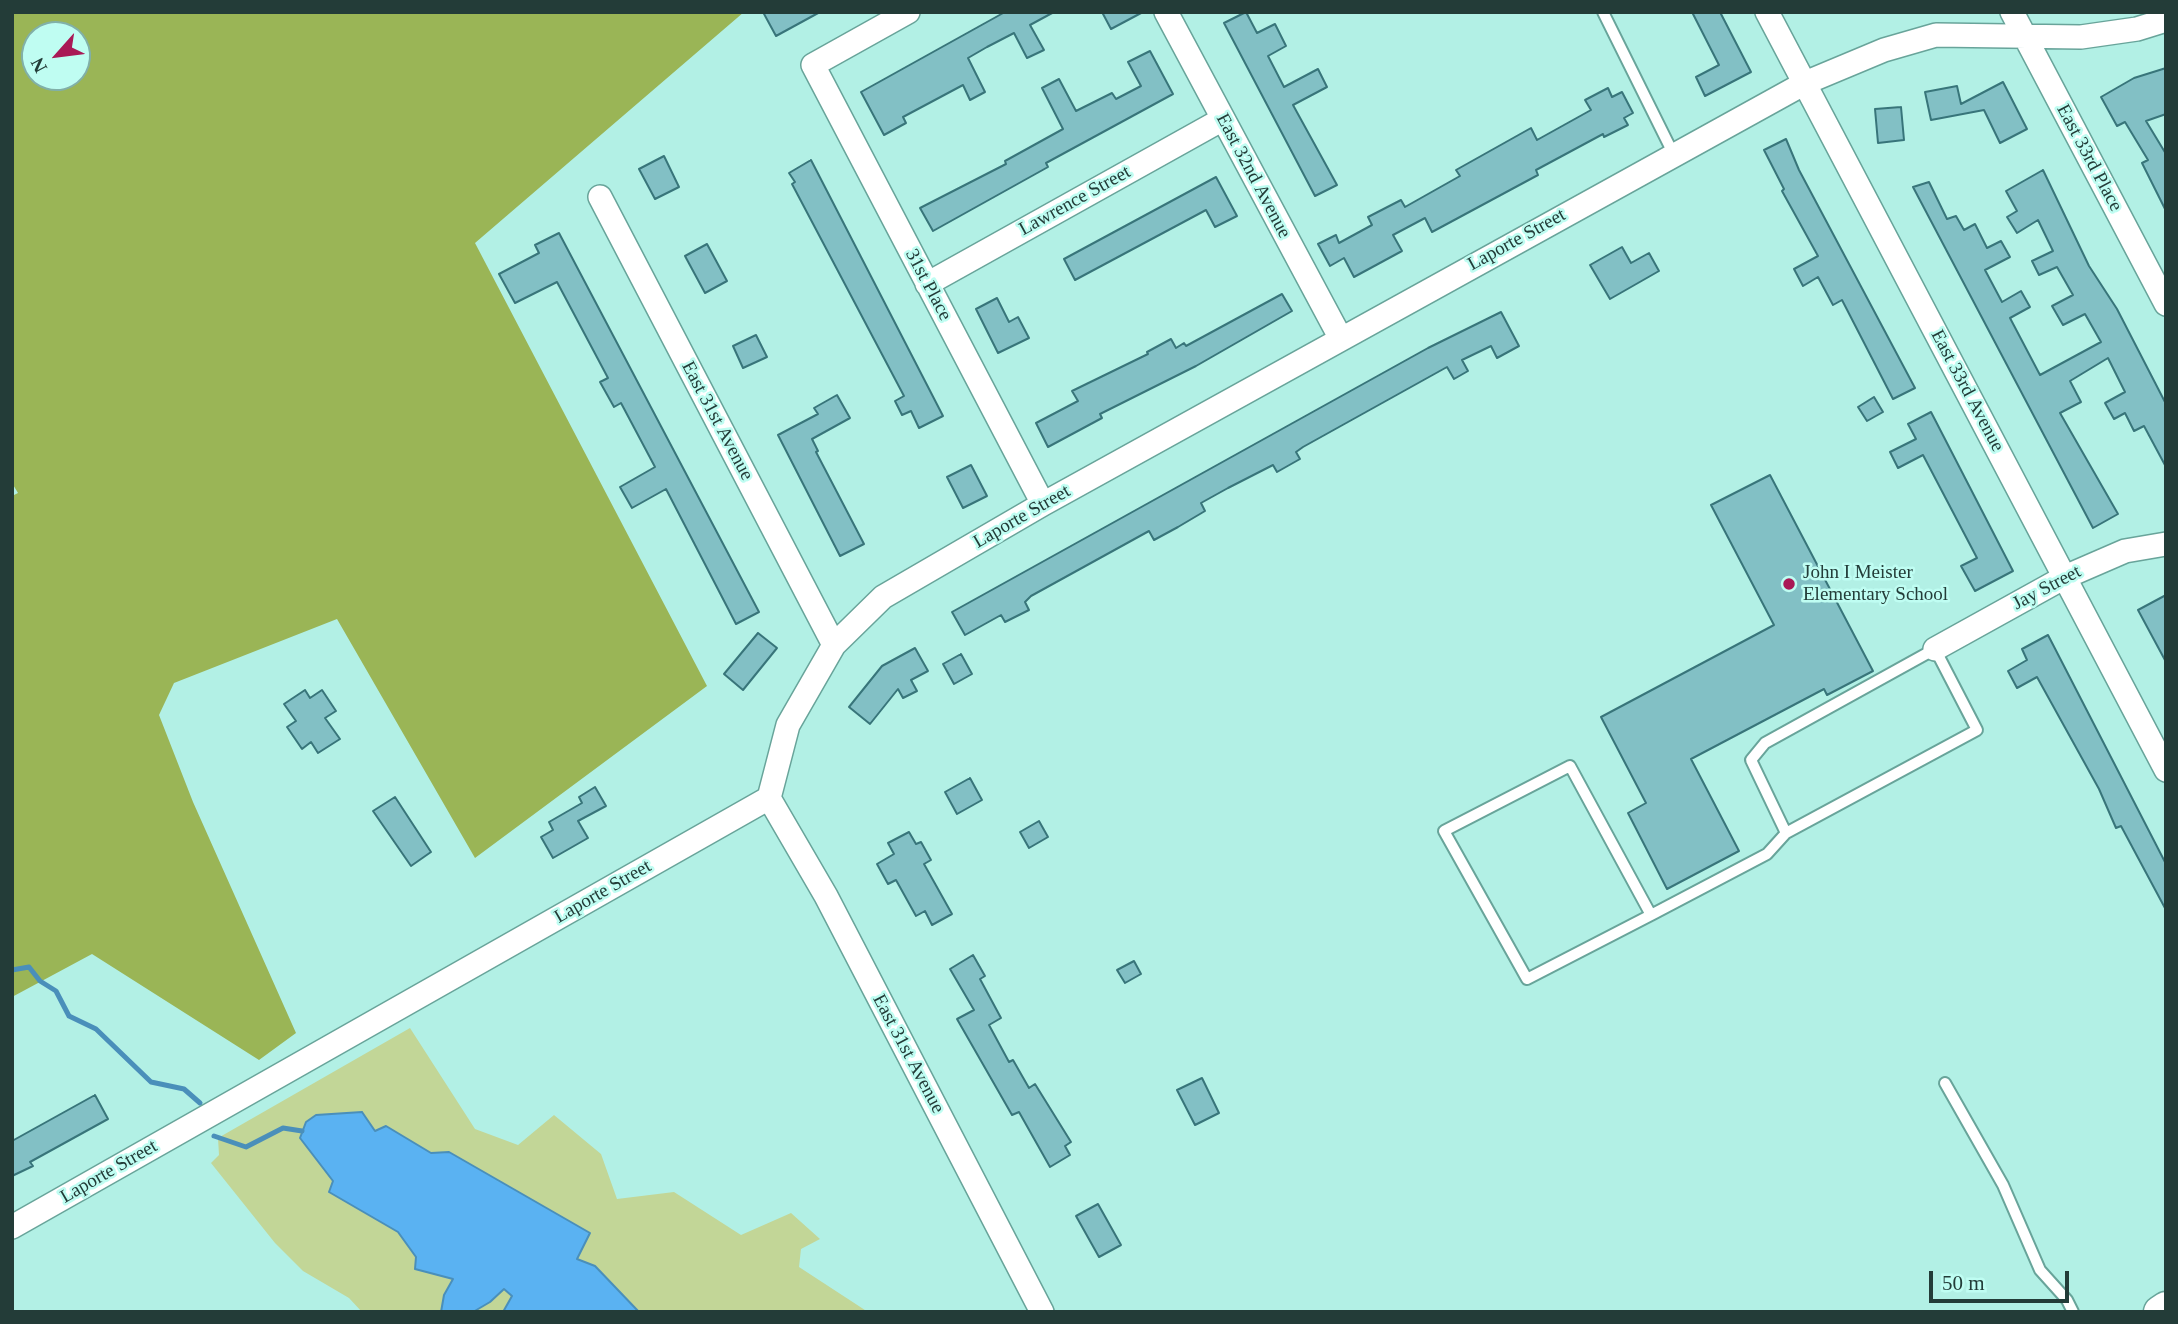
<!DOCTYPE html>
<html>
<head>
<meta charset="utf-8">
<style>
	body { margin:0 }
	#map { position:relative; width:2178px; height:1324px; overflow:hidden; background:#b2f0e5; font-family:Georgia,serif }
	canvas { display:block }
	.frame { position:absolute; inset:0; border:14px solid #233c38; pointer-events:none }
	.north { position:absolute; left:21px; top:21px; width:70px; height:70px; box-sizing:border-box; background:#bffdf2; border:2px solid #81b0a8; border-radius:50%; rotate:242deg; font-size:19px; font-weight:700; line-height:28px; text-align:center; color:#233c38 }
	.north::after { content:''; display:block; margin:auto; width:24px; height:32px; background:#a91956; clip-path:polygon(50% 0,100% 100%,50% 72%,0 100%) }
	.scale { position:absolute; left:1929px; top:1271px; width:140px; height:32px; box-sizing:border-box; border:4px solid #233c38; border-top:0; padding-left:9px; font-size:21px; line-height:24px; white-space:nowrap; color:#233c38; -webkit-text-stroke:5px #bffdf2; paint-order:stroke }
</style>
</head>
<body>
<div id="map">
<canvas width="2178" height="1324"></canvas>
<div class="frame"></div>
<div class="north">N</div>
<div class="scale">50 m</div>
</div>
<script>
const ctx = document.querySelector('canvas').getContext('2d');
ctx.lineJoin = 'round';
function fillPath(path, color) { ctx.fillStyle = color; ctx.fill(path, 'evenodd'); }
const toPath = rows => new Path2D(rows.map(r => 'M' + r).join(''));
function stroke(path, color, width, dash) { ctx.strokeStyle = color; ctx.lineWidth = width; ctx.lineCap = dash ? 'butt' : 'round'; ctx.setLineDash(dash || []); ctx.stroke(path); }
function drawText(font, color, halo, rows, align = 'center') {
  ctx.font = font + ' Georgia,serif'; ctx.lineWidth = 5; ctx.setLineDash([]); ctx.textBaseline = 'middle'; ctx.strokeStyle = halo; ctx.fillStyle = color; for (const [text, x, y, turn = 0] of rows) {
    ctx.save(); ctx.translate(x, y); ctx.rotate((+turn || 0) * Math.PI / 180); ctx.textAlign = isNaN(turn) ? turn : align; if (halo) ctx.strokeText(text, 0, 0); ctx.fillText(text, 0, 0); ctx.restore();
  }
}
fillPath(toPath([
	[410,1028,475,1129,518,1145,554,1115,601,1154,617,1199,674,1192,741,1235,791,1213,820,1239,801,1249,799,1267,868,1312,362,1312,349,1298,303,1271,275,1243,211,1163,219,1155,218,1138]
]), '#c2d697');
fillPath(toPath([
	[12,12,744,12,475,243,707,686,475,858,337,619,174,683,159,715,193,802,296,1033,259,1060,92,954,12,997,12,496,18,493,12,483],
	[35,35,77,35,77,77,35,77]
]), '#9ab556');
const water = toPath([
	[362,1112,375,1131,386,1126,431,1153,449,1152,590,1233,577,1259,595,1266,639,1312,503,1312,512,1296,504,1289,490,1302,473,1312,441,1312,444,1295,453,1279,415,1269,416,1257,398,1232,329,1192,333,1181,300,1138,306,1122,316,1115,362,1112]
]);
fillPath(water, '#5ab2f2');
stroke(water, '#4a8fba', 2);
stroke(toPath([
	[12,970,29,967,40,981,56,991,69,1016,96,1029,151,1082,184,1089,200,1103],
	[214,1136,246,1147,283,1128,302,1131]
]), '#4a8fba', 5);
const building = toPath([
	[763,12,820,12,776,36,763,12],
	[1005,12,1054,12,1030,25,1044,50,1027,58,1014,33,987,47,968,58,985,92,970,100,963,85,903,117,906,123,884,135,861,92,1005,12],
	[1102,12,1143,12,1111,29,1102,12],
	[1246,12,1257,33,1275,24,1286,46,1268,56,1284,87,1318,69,1327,87,1293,105,1337,185,1315,196,1224,23,1246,12],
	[1692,12,1720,12,1751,72,1705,96,1696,77,1719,65,1692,12],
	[1150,51,1173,94,1046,163,1048,167,933,231,920,208,1006,164,1005,161,1063,129,1042,88,1059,79,1076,111,1112,93,1116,99,1141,86,1128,62,1150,51],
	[2166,68,2166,114,2146,121,2166,154,2166,211,2142,163,2148,160,2125,122,2117,126,2101,97,2134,78,2166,68],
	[2003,82,2027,129,2000,143,1984,110,1931,120,1925,92,1957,86,1961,104,2003,82],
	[1608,88,1612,97,1622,92,1633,113,1624,118,1628,125,1604,137,1603,134,1536,170,1538,175,1432,232,1425,218,1393,235,1402,251,1354,277,1344,258,1330,266,1318,244,1336,235,1339,243,1372,225,1368,217,1401,200,1405,207,1460,176,1456,170,1531,128,1537,140,1591,110,1585,100,1608,88],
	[1901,107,1904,140,1878,143,1875,109,1901,107],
	[1786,139,1799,170,1915,388,1893,399,1842,300,1833,305,1818,277,1803,286,1794,269,1818,256,1782,191,1784,189,1764,150,1786,139],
	[664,156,679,187,655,199,639,169,664,156],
	[811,160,943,416,919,428,911,411,902,415,895,401,904,396,792,184,795,182,789,173,811,160],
	[2043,170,2089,266,2117,309,2166,404,2166,467,2144,426,2134,431,2125,413,2114,419,2105,403,2125,392,2108,358,2070,381,2081,402,2060,413,2118,514,2093,528,1913,187,1929,182,1947,219,1956,216,1964,230,1975,224,1987,248,2001,241,2010,257,1985,270,2002,302,2021,291,2030,307,2010,318,2040,375,2101,342,2085,314,2063,325,2052,306,2073,295,2057,267,2039,275,2032,261,2053,251,2038,220,2017,233,2007,217,2017,211,2006,191,2043,170],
	[1216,177,1237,216,1215,227,1206,210,1075,280,1064,259,1216,177],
	[559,233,759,612,736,624,666,489,632,508,620,487,655,467,621,403,614,407,600,382,608,378,557,282,515,303,499,274,539,253,535,245,559,233],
	[707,244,727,281,705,293,685,256,707,244],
	[1622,247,1631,263,1649,253,1659,271,1610,299,1590,265,1622,247],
	[1282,294,1292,311,1196,366,1100,414,1102,418,1048,447,1036,423,1078,401,1072,391,1148,354,1147,352,1171,339,1176,348,1184,343,1186,346,1282,294],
	[997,298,1009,322,1018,317,1029,338,998,353,976,309,997,298],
	[1501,312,1519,346,1497,358,1491,346,1462,360,1468,371,1454,379,1447,367,1303,447,1296,452,1300,459,1277,472,1273,465,1228,488,1201,503,1205,511,1178,527,1154,540,1149,531,1031,596,1025,602,1029,610,1005,622,1001,615,965,635,952,612,1428,348,1501,312],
	[756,335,767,357,743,368,733,346,756,335],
	[837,395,850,418,812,439,818,451,816,452,864,544,840,556,778,435,818,414,814,408,837,395],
	[1874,397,1883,412,1867,421,1858,407,1874,397],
	[1931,412,2013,571,1975,591,1961,566,1977,558,1923,455,1898,468,1890,452,1916,439,1908,424,1931,412],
	[971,465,987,496,963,508,947,477,971,465],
	[1770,475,1873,671,1827,695,1824,689,1691,759,1739,851,1667,889,1628,813,1646,803,1601,717,1774,625,1711,505,1770,475],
	[2166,595,2166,662,2138,610,2166,595],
	[758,633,777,648,743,690,724,674,758,633],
	[2048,635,2166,864,2166,910,2121,826,2116,828,2099,789,2037,677,2017,688,2008,671,2027,660,2022,649,2048,635],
	[915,648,928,671,911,680,917,691,903,698,898,689,870,724,849,707,882,666,915,648],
	[961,654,972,674,954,684,943,664,961,654],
	[305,690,310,698,322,690,336,711,325,718,340,739,318,753,311,742,302,749,287,727,296,721,284,704,305,690],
	[970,778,982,800,957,814,945,792,970,778],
	[595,787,606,806,578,821,588,838,553,858,541,837,553,830,549,822,582,803,579,797,595,787],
	[395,797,431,852,411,866,373,811,395,797],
	[1039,821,1048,837,1029,848,1020,832,1039,821],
	[909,832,916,844,921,842,931,860,924,864,952,914,932,925,925,911,916,916,896,880,888,884,877,864,894,854,888,843,909,832],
	[973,955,985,976,980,979,1001,1018,989,1025,1009,1062,1013,1060,1029,1088,1035,1084,1071,1142,1065,1146,1070,1155,1050,1167,1019,1112,1012,1115,957,1019,974,1010,950,969,973,955],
	[1134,961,1141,974,1125,983,1117,970,1134,961],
	[1202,1078,1219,1113,1195,1125,1177,1090,1202,1078],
	[95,1095,108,1119,30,1162,33,1166,12,1176,12,1141,95,1095],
	[1098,1204,1121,1245,1099,1257,1076,1216,1098,1204]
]);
fillPath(building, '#82c0c5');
stroke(building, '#38757a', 2);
const lane = toPath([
	[1603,12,1673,153],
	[1935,649,1977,730,1786,833,1751,760,1765,743,1935,649],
	[1651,915,1527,979,1444,831,1570,766,1651,915,1767,854,1786,833],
	[1945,1083,2003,1185,2040,1270,2067,1300,2073,1312]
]);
const street = toPath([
	[908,12,813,65,1043,504],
	[1166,12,1341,339],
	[1767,12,2166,770],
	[2012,12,2166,304],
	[600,197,834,645],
	[927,284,1223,119],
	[1935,649,2065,577,2125,551,2166,544],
	[769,798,826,896,1042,1312],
	[12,1227,769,798,788,725,834,645,883,597,1043,504,1805,83,1884,50,1936,35,2081,37,2137,29,2166,20]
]);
const secondary = toPath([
	[2160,1312,2166,1308]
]);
stroke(lane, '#68a49a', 14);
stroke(street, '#68a49a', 26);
stroke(secondary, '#68a49a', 35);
stroke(lane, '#fff', 10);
stroke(street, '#fff', 23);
stroke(secondary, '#fff', 32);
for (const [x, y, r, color] of [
	[1789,584,7,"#a91956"]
]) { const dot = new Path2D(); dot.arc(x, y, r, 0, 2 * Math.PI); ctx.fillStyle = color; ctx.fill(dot); stroke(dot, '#bffdf2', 2.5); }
drawText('19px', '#233c38', '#bffdf2', [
	["East 33rd Place",2089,158,62],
	["East 32nd Avenue",1253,176,62],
	["Lawrence Street",1075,201,-29],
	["Laporte Street",1517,240,-29],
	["31st Place",928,285,62],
	["East 33rd Avenue",1967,391,62],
	["East 31st Avenue",717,421,62],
	["Laporte Street",1022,517,-30],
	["Jay Street",2047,588,-28],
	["Laporte Street",603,892,-30],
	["East 31st Avenue",908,1054,62],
	["Laporte Street",109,1172,-30]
]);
drawText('19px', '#233c38', '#bffdf2', [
	["John I Meister",1803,573],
	["Elementary School",1803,595]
], 'left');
</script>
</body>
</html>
